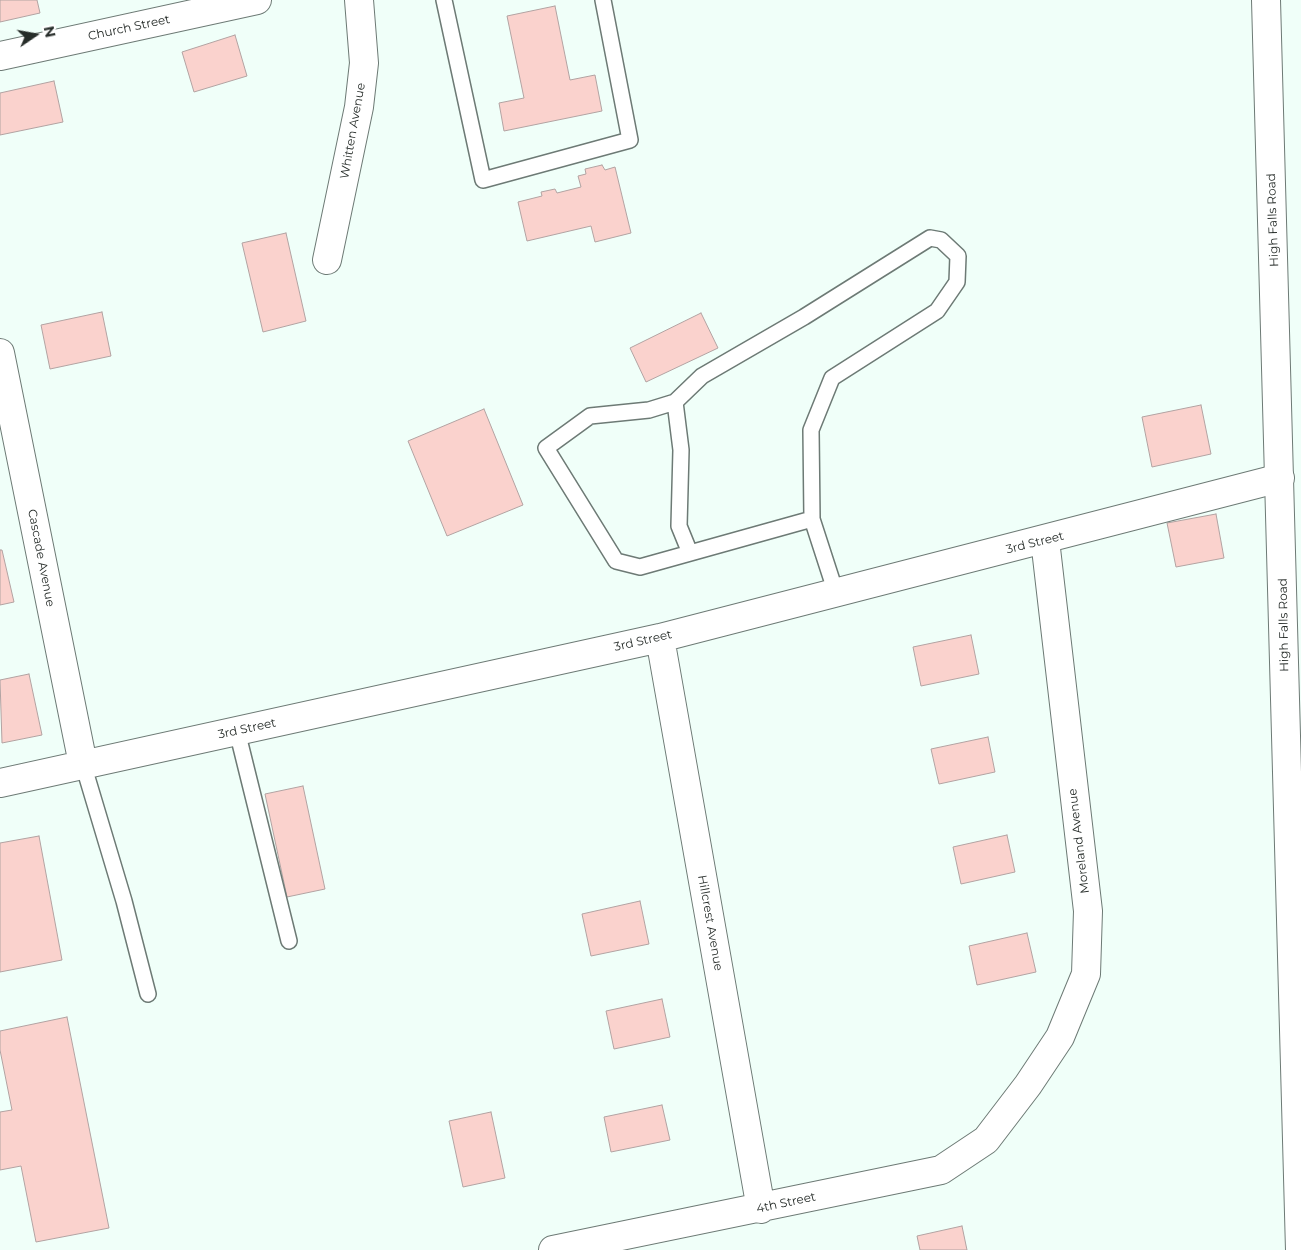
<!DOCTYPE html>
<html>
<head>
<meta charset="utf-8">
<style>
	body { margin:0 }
	#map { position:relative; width:1301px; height:1250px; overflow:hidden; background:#f0fff9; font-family:Montserrat,sans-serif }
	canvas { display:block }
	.north { position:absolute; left:10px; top:10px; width:50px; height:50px; -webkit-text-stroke:4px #fff; paint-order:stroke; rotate:78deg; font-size:14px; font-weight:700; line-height:20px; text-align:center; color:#272d2a }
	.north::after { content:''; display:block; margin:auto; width:18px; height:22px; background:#272d2a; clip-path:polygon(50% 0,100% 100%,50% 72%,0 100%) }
</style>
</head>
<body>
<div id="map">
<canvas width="1301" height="1250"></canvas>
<div class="north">N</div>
</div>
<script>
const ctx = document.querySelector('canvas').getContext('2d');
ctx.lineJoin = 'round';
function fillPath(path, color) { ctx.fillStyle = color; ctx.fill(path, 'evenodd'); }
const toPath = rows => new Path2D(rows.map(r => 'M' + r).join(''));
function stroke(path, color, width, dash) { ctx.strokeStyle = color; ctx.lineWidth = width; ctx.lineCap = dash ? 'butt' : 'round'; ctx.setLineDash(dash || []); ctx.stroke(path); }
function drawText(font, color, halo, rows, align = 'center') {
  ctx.font = font + ' Montserrat,sans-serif'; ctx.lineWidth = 4.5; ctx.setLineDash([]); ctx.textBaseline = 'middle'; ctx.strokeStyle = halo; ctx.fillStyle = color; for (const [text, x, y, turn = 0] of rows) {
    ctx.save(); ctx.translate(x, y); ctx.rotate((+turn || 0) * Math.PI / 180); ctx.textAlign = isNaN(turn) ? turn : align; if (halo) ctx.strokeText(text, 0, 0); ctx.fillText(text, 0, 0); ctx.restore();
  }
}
const building = toPath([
	[0,0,37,0,40,13,0,22,0,0],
	[555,6,570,80,595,75,602,111,504,131,499,103,524,98,507,16,555,6],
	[235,35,247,76,194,92,182,52,235,35],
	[54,81,63,122,0,135,0,93,54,81],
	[602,165,605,170,615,167,631,233,595,242,591,226,527,241,518,202,542,196,541,192,555,189,557,193,581,187,578,176,586,174,585,169,602,165],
	[286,233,306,321,263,332,242,243,286,233],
	[102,312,111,356,50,369,41,325,102,312],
	[701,313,718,348,646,382,630,348,701,313],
	[1201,405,1211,454,1152,467,1142,417,1201,405],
	[484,409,523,505,447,536,408,441,484,409],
	[1216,514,1224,558,1176,567,1167,523,1216,514],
	[0,550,2,550,14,602,0,605,0,550],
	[971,635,979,674,921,686,913,647,971,635],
	[29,674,42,735,2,743,0,680,29,674],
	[988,737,995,772,939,784,931,749,988,737],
	[303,786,325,889,287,897,265,794,303,786],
	[1007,835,1015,872,961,884,953,847,1007,835],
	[39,836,62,960,0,972,0,843,39,836],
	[640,901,649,944,591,956,582,914,640,901],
	[1027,933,1036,972,977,985,969,946,1027,933],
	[662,999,670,1037,614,1049,606,1011,662,999],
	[67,1017,109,1228,36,1242,21,1166,0,1170,0,1112,12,1110,0,1050,0,1031,67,1017],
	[662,1105,670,1140,611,1152,604,1117,662,1105],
	[491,1112,505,1178,463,1187,449,1121,491,1112],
	[962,1226,967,1250,920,1250,917,1236,962,1226]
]);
fillPath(building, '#fad2cd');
stroke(building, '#b2a3a2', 1);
const service = toPath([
	[444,0,483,180,630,140,603,0],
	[675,402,681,450,679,526,690,553],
	[812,519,811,430,832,378,937,311,957,282,958,256,941,240,930,238,804,317,702,376,675,402,649,410,590,416,546,448,616,561,640,567,812,519,836,593],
	[237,731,289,941],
	[83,764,124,901,148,994]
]);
const minor = toPath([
	[0,56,257,0],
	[327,260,359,107,364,63,359,0],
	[0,353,83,764],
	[660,638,761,1209],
	[0,783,660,638,1280,478],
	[553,1250,941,1170,986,1140,1028,1085,1060,1037,1086,974,1088,911,1045,540]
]);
const tertiary = toPath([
	[1266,0,1300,1250]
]);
stroke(service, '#6d7a75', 18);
stroke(minor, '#6d7a75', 30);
stroke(tertiary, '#6d7a75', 30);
stroke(service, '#fff', 15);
stroke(minor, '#fff', 28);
stroke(tertiary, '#fff', 28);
drawText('12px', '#272d2a', '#fff', [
	["Church Street",129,28,-12],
	["Whitten Avenue",353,131,-80],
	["High Falls Road",1273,220,-92],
	["3rd Street",1035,543,-14],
	["Cascade Avenue",41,558,79],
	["High Falls Road",1284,625,-91],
	["3rd Street",643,641,-13],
	["3rd Street",247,729,-12],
	["Moreland Avenue",1079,841,-97],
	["Hillcrest Avenue",710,923,80],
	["4th Street",786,1203,-12]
]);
</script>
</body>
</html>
